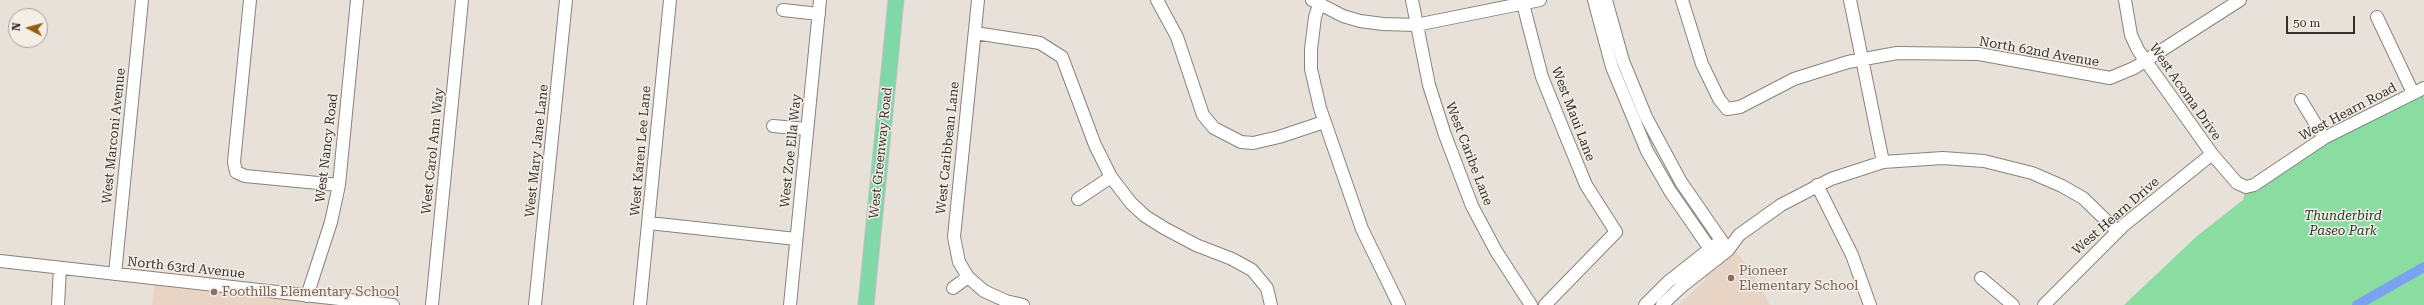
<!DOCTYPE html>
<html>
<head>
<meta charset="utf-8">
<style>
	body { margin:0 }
	#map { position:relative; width:2424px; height:305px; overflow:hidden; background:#e7e1da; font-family:"Roboto Serif",serif }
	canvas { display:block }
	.north { position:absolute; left:8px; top:8px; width:40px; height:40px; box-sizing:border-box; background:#f4eee7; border:1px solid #a6a29c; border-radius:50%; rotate:276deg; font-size:11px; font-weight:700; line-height:16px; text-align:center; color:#322f2c }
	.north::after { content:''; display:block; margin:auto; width:14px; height:18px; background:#91600f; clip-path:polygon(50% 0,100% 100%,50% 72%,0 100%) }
	.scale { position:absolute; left:2286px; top:16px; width:69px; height:18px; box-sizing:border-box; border:2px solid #322f2c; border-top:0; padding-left:5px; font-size:12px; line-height:14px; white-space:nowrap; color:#322f2c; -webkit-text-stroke:3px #f4eee7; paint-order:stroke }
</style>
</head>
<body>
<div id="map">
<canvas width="2424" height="305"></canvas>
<div class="north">N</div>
<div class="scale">50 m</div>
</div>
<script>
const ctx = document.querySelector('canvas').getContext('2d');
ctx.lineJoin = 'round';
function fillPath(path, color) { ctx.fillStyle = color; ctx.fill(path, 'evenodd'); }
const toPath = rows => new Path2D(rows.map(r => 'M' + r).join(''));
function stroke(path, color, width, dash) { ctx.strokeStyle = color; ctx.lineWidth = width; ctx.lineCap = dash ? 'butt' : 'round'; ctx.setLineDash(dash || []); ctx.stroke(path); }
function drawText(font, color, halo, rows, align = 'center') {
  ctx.font = font + ' "Roboto Serif",serif'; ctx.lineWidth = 3; ctx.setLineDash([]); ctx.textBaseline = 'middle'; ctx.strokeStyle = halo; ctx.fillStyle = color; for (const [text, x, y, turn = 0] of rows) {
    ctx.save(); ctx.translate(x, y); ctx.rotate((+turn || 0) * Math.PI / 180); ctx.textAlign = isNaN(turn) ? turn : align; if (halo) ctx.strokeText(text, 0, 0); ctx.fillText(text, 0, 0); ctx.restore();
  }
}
fillPath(toPath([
	[1734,249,1748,266,1770,305,1678,305,1704,282,1707,275,1721,265],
	[155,279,393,305,152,305]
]), '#e8d4c5');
fillPath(toPath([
	[2424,88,2424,305,2124,305,2197,236,2243,200,2246,187]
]), '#8bdca1');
stroke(toPath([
	[2357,305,2424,267]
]), '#7aa3ef', 10);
const minor = toPath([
	[250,0,234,162,236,172,245,176,339,185],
	[978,0,954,237,959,262,968,277,984,291,1006,301,1023,305],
	[1157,0,1177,37,1203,115,1214,128,1241,142,1253,143,1279,137,1324,122],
	[1312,0,1343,16,1360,21,1383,24,1416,25,1540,0],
	[1412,0,1429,85,1445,135,1472,206,1496,251,1531,305],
	[1522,0,1542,77,1565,134,1586,185,1616,232,1545,305],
	[1594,0,1612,67,1647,151,1670,191,1717,259],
	[1606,0,1623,61,1646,117,1681,182,1728,250],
	[1682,0,1702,64,1719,99,1727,109,1740,107,1794,79,1848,62,1897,53,1979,54,2110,78,2134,68,2240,0],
	[1850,0,1883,162],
	[2125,0,2131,35,2138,50,2212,154,2237,183,2246,187,2254,185,2324,138,2424,88],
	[1319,5,1315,17,1311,49,1311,69,1320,108,1362,229,1399,305],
	[783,10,819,14],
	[2377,17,2413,93],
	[975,33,1040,43,1062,57,1095,145,1111,177,1131,203,1145,216,1164,228,1196,245,1232,259,1252,270,1267,288,1271,305],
	[2301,100,2324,138],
	[773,126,807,129],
	[1817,185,1852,255,1870,305],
	[1078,199,1111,177],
	[649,223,796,239],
	[0,261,393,305],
	[115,274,142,0],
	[1981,278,2013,305],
	[953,288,968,277],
	[307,296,331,222,339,185,357,0],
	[58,305,60,268],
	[432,305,462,0],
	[535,305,566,0],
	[640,305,670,0],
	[790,305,820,0],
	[1645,305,1668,282,1715,245],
	[1662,305,1681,287,1728,250,1739,235,1781,205,1831,179,1883,162,1943,158,1984,161,2032,173,2062,186,2083,198,2117,231],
	[2044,305,2124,225,2212,154]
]);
const major = toPath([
	[866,305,896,0]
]);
stroke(minor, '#88837c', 14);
stroke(major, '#c2c1c0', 17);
stroke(minor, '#fff', 12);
stroke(major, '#80d7a8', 15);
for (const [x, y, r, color] of [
	[1731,278,4,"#8d6e63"],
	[214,292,4,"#8d6e63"]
]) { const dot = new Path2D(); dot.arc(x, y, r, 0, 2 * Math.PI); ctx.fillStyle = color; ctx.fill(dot); stroke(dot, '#f4eee7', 1.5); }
drawText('13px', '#322f2c', '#f4eee7', [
	["North 62nd Avenue",2039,52,10],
	["West Acoma Drive",2185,92,55],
	["West Hearn Road",2348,112,-28],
	["West Maui Lane",1573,114,69],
	["West Marconi Avenue",114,136,-84],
	["West Nancy Road",327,148,-83],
	["West Caribbean Lane",948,148,-84],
	["West Carol Ann Way",433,151,-84],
	["West Mary Jane Lane",537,151,-84],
	["West Karen Lee Lane",641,151,-85],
	["West Zoe Ella Way",791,151,-84],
	["West Greenway Road",881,153,-84],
	["West Caribe Lane",1469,154,69],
	["West Hearn Drive",2116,216,-41],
	["North 63rd Avenue",186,268,6]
]);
drawText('italic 13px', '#163a22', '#f4eee7', [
	["Thunderbird",2343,216],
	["Paseo Park",2343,231]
]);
drawText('13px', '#785e54', '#f4eee7', [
	["Pioneer",1739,271],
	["Elementary School",1739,286],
	["Foothills Elementary School",222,292]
], 'left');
</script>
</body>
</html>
